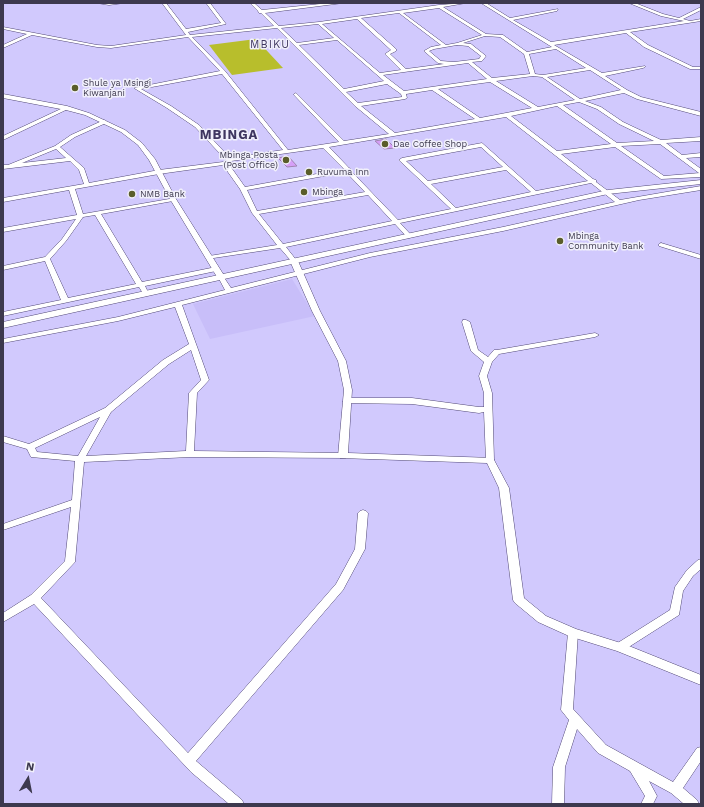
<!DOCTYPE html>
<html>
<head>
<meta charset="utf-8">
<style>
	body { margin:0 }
	#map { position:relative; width:704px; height:807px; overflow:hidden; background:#d1c9fd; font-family:"Work Sans",sans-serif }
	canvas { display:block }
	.frame { position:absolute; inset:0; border:4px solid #3d394e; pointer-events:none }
	.north { position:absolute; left:8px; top:759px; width:40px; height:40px; -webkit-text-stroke:3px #f1f0fb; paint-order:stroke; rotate:10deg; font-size:11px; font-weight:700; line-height:16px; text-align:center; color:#3d394e }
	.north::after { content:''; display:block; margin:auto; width:14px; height:18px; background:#3d394e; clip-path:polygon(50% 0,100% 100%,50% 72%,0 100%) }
</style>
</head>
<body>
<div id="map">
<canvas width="704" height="807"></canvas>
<div class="frame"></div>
<div class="north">N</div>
</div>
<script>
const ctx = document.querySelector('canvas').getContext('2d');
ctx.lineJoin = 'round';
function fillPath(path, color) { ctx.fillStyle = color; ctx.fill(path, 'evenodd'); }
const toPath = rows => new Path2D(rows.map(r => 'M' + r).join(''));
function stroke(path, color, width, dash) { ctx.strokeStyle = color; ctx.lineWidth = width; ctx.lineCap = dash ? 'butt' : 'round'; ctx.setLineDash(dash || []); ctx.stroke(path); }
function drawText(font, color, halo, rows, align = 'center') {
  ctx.font = font + ' "Work Sans",sans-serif'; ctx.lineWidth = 3; ctx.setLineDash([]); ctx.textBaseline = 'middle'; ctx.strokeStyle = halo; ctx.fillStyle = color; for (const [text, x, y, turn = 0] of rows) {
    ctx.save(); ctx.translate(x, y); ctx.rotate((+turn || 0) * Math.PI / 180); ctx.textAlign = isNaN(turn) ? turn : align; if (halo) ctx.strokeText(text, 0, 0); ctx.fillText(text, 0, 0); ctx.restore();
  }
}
fillPath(toPath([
	[292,279,315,316,210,339,193,304]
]), '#c8bef9');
fillPath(toPath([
	[256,39,283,68,232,75,209,45]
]), '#b8be2c');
const building = toPath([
	[386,139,395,148,384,149,375,141,386,139],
	[288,156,297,166,287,167,278,158,288,156]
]);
fillPath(building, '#d69ff8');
stroke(building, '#9f84b1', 1);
const minor = toPath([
	[97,3,124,3,109,5,97,3],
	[162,3,166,3,186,29,221,23,206,3,210,3,226,24,188,32,190,35,274,26,261,13,259,13,258,11,250,3,254,3,262,10,330,3,343,3,265,13,279,26,319,22,439,5,466,3,443,7,486,34,503,35,527,52,552,47,481,3,486,3,510,18,558,9,557,11,513,20,551,42,684,21,661,16,629,3,635,3,663,14,679,18,701,7,701,10,683,19,690,21,701,19,701,21,630,32,648,45,693,67,701,67,701,69,690,69,644,47,626,33,554,45,602,73,645,66,645,67,643,68,605,76,627,90,641,97,701,112,701,116,637,99,624,93,585,101,601,107,623,122,661,140,701,137,701,141,666,143,682,155,701,153,701,157,686,158,701,169,701,177,661,179,615,147,561,154,593,179,596,180,596,182,620,200,701,186,701,190,639,200,503,231,370,257,182,305,209,380,197,393,194,451,343,453,346,454,347,456,346,458,190,457,84,462,75,562,41,598,188,753,336,584,355,549,358,513,360,511,363,510,366,511,368,513,365,549,343,590,196,761,242,800,244,804,229,804,191,772,34,604,3,622,3,613,31,595,65,561,71,507,3,530,3,524,72,500,75,461,31,457,27,449,3,442,3,436,29,444,105,408,163,360,189,344,175,307,118,321,3,343,3,339,118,317,225,290,218,277,221,275,223,276,231,288,370,253,503,227,615,202,591,183,400,223,412,236,409,238,407,237,395,224,286,247,297,261,294,263,292,262,280,248,207,259,207,257,209,256,277,245,252,213,240,189,223,165,159,174,75,189,83,214,175,198,175,200,173,201,101,214,142,282,216,267,219,269,216,271,145,286,149,294,146,296,144,295,139,287,3,316,3,312,61,300,45,261,3,270,3,266,45,257,62,239,76,219,3,232,3,228,77,215,69,190,3,202,3,198,84,184,79,170,70,161,3,169,3,165,8,165,55,146,71,135,104,120,106,121,106,123,75,137,60,147,84,168,89,183,159,170,223,162,226,160,195,127,167,108,134,88,220,71,188,37,111,48,97,47,32,35,3,48,3,45,27,34,3,29,3,27,97,45,111,46,186,35,162,3],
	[439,8,482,35,457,43,446,45,403,13,439,8],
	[399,13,441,45,431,47,424,51,438,63,444,64,406,69,390,54,396,51,396,49,361,18,399,13],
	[357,19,391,50,385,54,401,70,380,73,322,24,357,19],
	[318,24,334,38,297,43,281,28,318,24],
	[277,28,355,106,389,134,344,141,296,93,294,94,294,95,339,142,288,150,225,71,192,37,277,28],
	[485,36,500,37,524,54,530,74,492,78,472,62,482,61,486,56,471,44,463,43,485,36],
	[337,40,384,81,344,89,299,45,337,40],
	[457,45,468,46,481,56,479,59,454,62,441,61,429,51,434,49,457,45],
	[556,49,586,68,543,75,535,74,529,54,556,49],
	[468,63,487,79,404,91,383,75,468,63],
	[590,70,621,90,580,99,547,77,590,70],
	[222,74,283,150,230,158,199,125,171,106,141,89,222,74],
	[533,76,542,77,575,100,538,107,496,81,533,76],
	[490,82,532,108,480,118,438,89,490,82],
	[387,84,401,94,402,97,358,103,346,92,387,84],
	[432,90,475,119,395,133,361,106,405,99,407,98,406,94,432,90],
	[579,102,597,109,619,124,654,141,617,143,563,105,579,102],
	[557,106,611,144,557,151,511,116,557,106],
	[506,117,588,181,536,191,482,143,402,158,399,160,400,161,451,209,398,220,351,171,351,169,349,168,329,147,506,117],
	[660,144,699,173,700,173,664,176,621,146,660,144],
	[481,147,503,167,428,181,406,161,481,147],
	[323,148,344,169,245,187,228,163,231,161,323,148],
	[56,149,66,158,22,163,56,149],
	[506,170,531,192,456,208,431,184,506,170],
	[346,172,365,192,257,211,247,190,346,172],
	[368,195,392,221,283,244,259,214,368,195],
	[95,215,136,284,68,298,50,259,66,241,83,217,95,215],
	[191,350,201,380,189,393,186,451,86,456,111,412,169,364,191,350],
	[100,417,78,456,37,452,35,448,100,417],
	[65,107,70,108,3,140,3,136,65,107],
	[661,243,701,255,701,259,659,246,659,244,661,243],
	[463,320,466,320,470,322,478,350,488,357,494,350,497,350,595,333,599,335,595,337,499,354,492,362,487,376,492,393,494,460,490,463,486,460,484,412,479,413,412,404,344,403,343,401,347,398,412,398,479,407,484,407,484,393,479,376,484,362,471,351,462,322,463,320],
	[701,559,701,569,693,576,683,591,679,615,624,650,620,651,616,650,615,647,616,644,670,610,675,587,687,570,698,560,701,559],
	[573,629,577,630,578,633,573,709,606,745,673,782,697,748,701,747,701,761,683,788,697,800,699,804,684,804,671,793,649,781,657,796,653,804,641,804,645,796,630,771,598,753,577,729,565,767,564,804,552,804,553,767,569,720,561,710,568,633,569,630,573,629]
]);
const tertiary = toPath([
	[3,94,67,106,89,113,125,130,142,143,155,159,176,199,225,277,224,279,221,279,217,277,170,199,149,160,138,145,121,132,85,115,66,110,3,98,3,94],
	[291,259,294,259,298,261,320,311,346,361,352,390,348,453,493,458,509,488,524,598,546,616,576,629,624,644,701,675,701,685,617,651,569,636,538,622,515,603,513,600,499,488,487,463,340,458,338,456,344,390,338,361,312,311,290,261,291,259]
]);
const secondary = toPath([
	[701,180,701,184,608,194,3,328,3,322,608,190,701,180]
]);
stroke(minor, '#524976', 1);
stroke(tertiary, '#524976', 1);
stroke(secondary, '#524976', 1);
fillPath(minor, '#fff');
fillPath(tertiary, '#fff');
fillPath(secondary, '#fff');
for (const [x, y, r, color] of [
	[75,88,4,"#5a5d2a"],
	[385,144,4,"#5a5d2a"],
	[286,160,4,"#5a5d2a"],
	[309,172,4,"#5a5d2a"],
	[304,192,4,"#5a5d2a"],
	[132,194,4,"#5a5d2a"],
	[560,241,4,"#5a5d2a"]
]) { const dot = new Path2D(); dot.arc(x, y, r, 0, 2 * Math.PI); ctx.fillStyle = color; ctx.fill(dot); stroke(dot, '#f1f0fb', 1.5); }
drawText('9px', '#3d394e', '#f1f0fb', [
	["Shule ya Msingi",83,83],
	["Kiwanjani",83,93],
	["Dae Coffee Shop",393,144],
	["Mbinga Posta",278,155,"right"],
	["(Post Office)",278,165,"right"],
	["Ruvuma Inn",317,172],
	["Mbinga",312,192],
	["NMB Bank",140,194],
	["Mbinga",568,236],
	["Community Bank",568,246]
], 'left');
ctx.letterSpacing = '1px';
drawText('11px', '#3f3660', '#f1f0fb', [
	["MBIKU",270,45]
]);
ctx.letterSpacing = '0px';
ctx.letterSpacing = '1px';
drawText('bold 13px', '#3f3660', '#f1f0fb', [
	["MBINGA",229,135]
]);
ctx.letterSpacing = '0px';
</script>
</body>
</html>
